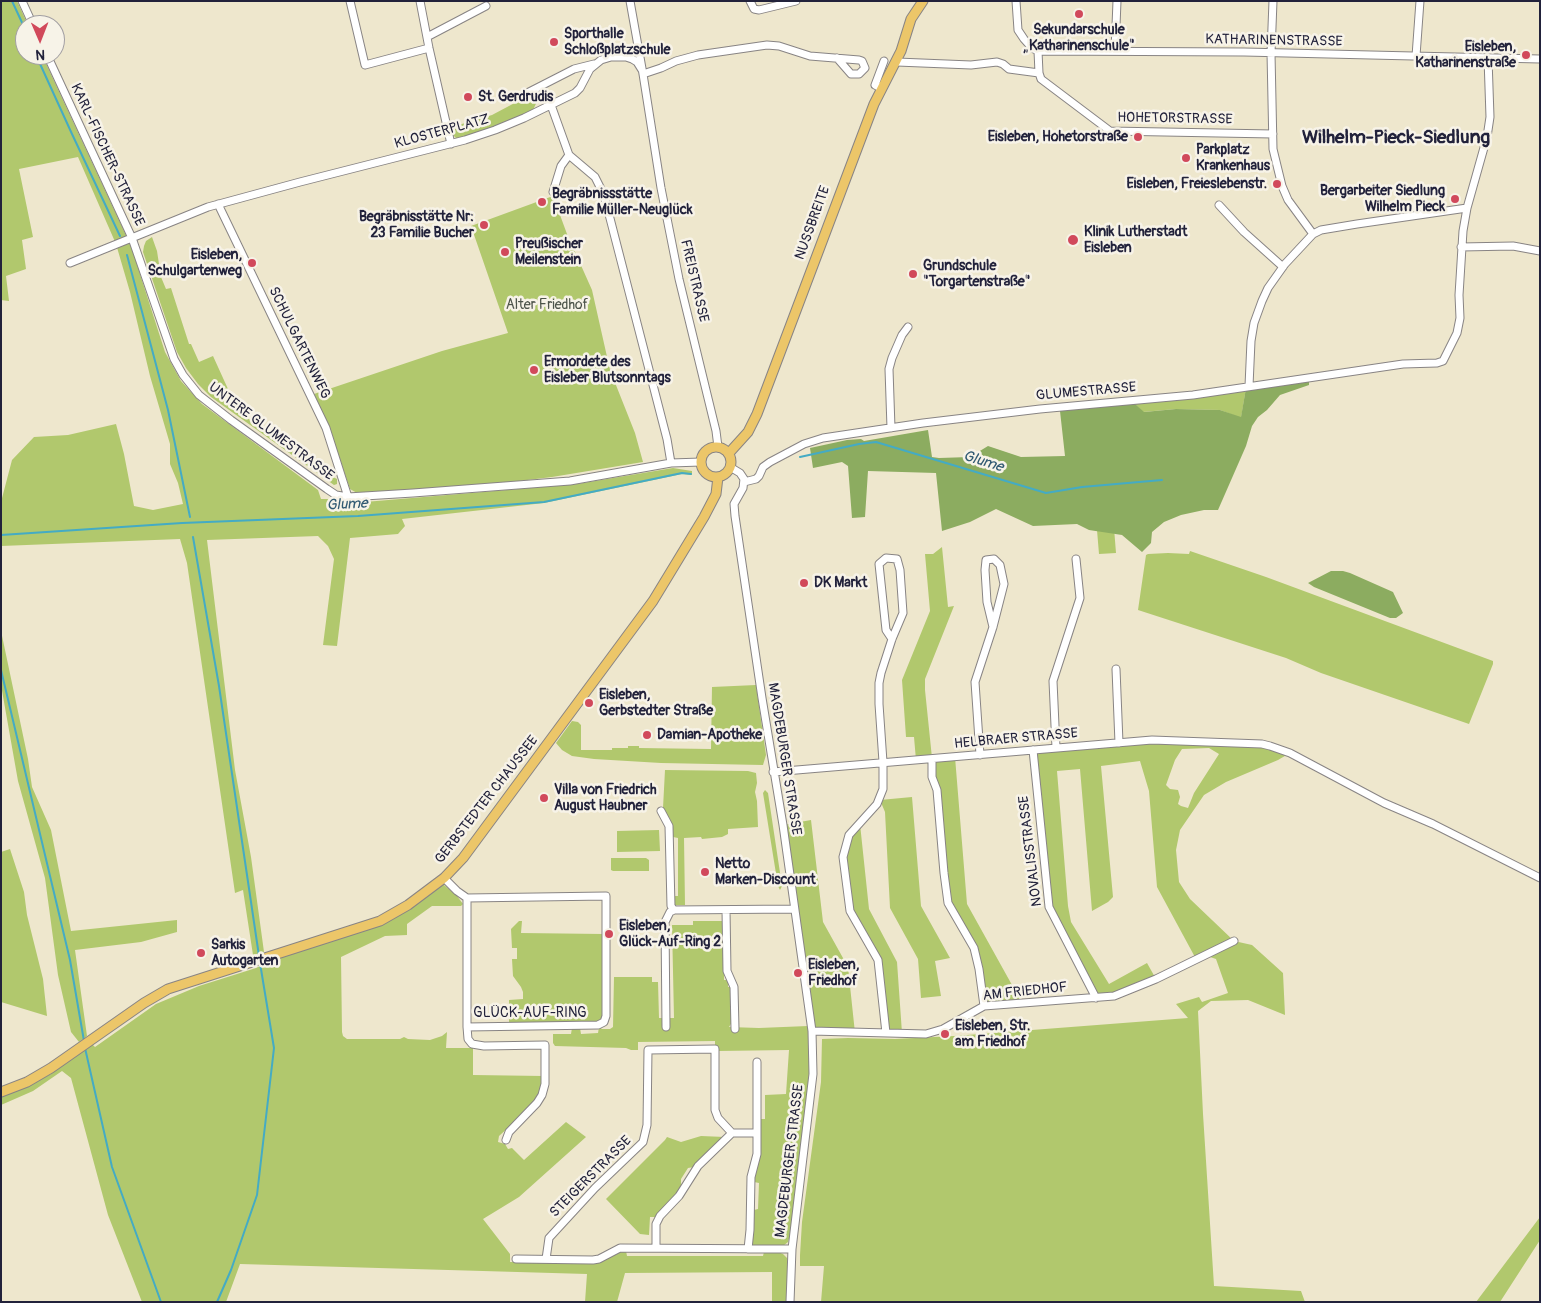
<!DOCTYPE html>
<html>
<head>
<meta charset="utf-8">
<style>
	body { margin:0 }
	#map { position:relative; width:1541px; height:1303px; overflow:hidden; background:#eee7cd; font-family:Pangolin,sans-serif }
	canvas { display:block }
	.frame { position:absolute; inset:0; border:2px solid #22223b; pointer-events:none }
	.north { position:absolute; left:15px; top:15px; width:50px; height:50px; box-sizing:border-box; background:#f7f3e8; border:1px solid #a29fa3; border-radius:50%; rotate:179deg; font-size:14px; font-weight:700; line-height:20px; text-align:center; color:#22223b }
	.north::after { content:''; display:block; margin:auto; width:18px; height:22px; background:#d1495b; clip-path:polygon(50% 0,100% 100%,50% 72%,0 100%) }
</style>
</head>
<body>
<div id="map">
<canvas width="1541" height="1303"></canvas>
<div class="frame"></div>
<div class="north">N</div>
</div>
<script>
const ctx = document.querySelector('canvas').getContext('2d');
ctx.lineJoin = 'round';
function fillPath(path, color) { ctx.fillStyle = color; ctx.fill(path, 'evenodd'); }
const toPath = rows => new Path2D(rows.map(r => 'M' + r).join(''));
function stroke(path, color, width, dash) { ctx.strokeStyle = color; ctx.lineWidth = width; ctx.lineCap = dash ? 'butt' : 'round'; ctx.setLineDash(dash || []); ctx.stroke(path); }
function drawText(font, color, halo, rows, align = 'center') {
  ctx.font = font + ' Pangolin,sans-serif'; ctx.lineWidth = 5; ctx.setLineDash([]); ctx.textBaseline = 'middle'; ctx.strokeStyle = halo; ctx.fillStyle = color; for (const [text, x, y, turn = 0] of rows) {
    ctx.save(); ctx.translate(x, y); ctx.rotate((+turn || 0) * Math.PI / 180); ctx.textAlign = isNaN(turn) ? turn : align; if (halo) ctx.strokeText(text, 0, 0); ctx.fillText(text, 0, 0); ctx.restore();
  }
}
fillPath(toPath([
	[1,1,17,1,28,25,25,25,25,55,42,55,131,246,165,352,181,381,202,404,318,490,321,499,333,499,353,503,577,484,673,468,692,471,692,475,682,474,544,503,402,519,405,526,398,534,350,538,337,646,323,645,334,559,328,546,318,536,207,540,235,770,251,857,264,952,253,955,243,890,235,893,187,563,180,539,1,546,1,502,12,460,34,437,68,435,116,424,124,454,134,506,153,510,183,504,178,483,170,464,170,444,150,376,130,292,116,244,78,157,19,169,33,237,22,240,26,269,6,276,9,301,1,300],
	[541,89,542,91,533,110,503,124,473,135,457,139,452,134,451,130,455,126,492,115],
	[553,196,567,234,592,290,610,370,635,433,643,462,552,477,519,481,390,492,357,493,350,489,330,430,314,394,442,351,508,333,471,226],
	[152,237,157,251,161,277,166,289,171,288,189,344,191,344,199,362,213,356,238,411,319,470,337,479,337,484,334,485,211,397,198,384,186,368,177,352,143,252,144,246,146,241],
	[1246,388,1241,418,1220,410,1176,409,1143,412,1134,403],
	[1114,528,1116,553,1099,554,1097,530],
	[942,547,948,607,954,606,925,679,925,690,932,758,955,757,967,904,1022,1003,984,1006,974,948,948,903,937,790,926,759,916,760,914,737,906,737,902,680,930,611,925,554,933,554],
	[1190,551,1266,577,1493,661,1493,664,1469,724,1321,673,1286,658,1138,610,1146,555,1148,554,1168,553,1189,554],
	[1,631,28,759,32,787,51,830,71,931,177,920,177,932,141,942,75,950,87,1036,79,1042,71,1032,58,975,45,878,18,781,1,685],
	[756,685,766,755,763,765,661,763,594,759,572,756,562,750,556,743,572,721,578,722,581,725,581,750,612,750,612,748,628,748,628,746,639,746,639,748,711,749,712,687],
	[1152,740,1262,744,1290,753,1278,760,1226,782,1204,795,1180,830,1176,850,1179,882,1190,899,1234,941,1252,945,1283,973,1285,1015,1248,1000,1211,1001,1198,1011,1203,1114,1214,1286,1301,1291,1305,1302,821,1302,824,1266,800,1266,800,1255,802,1222,821,1082,822,1039,848,1038,895,1039,954,1036,1188,1018,1176,1004,1199,997,1202,1002,1228,993,1216,959,1204,955,1196,959,1157,887,1149,791,1140,761,1101,766,1113,897,1108,902,1092,911,1080,769,1057,771,1068,906,1071,922,1109,984,1147,963,1156,979,1114,996,1096,998,1052,914,1033,750],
	[1209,748,1219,754,1194,793,1188,808,1181,806,1178,804,1180,797,1178,790,1170,789,1166,785,1175,760,1182,749],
	[665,770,748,771,756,773,757,783,755,792,757,801,758,827,728,829,728,834,722,837,702,839,701,837,684,838,685,905,674,905,674,896,678,896,678,838,673,837,673,827,670,819,663,808],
	[765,790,768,793,782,886,780,890,778,886,763,793],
	[912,797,921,906,950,958,935,961,941,996,921,998,918,959,890,908,885,812,880,800],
	[811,820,823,922,848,967,855,1033,812,1031,783,825],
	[860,824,869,909,897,962,902,1033,886,1033,879,966,850,911,845,845],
	[659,830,660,851,617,852,617,831],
	[10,849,24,892,27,915,43,979,47,1016,1,1002,1,852],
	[611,858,646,858,649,860,649,871,613,871,611,870],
	[440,885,444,885,457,896,463,904,461,906,432,906,407,924,407,935,385,936,341,957,342,1032,343,1036,347,1039,400,1039,404,1037,408,1039,430,1040,442,1036,447,1032,446,1048,473,1048,473,1075,543,1076,541,1089,538,1097,531,1107,499,1136,498,1142,505,1144,508,1149,512,1148,524,1160,566,1122,586,1137,519,1197,483,1219,510,1254,510,1262,596,1263,603,1261,619,1251,626,1251,627,1256,763,1256,764,1252,778,1252,783,1254,787,1258,791,1273,790,1302,772,1302,772,1272,625,1273,617,1302,585,1302,587,1274,240,1264,226,1302,142,1302,108,1215,71,1078,62,1071,33,1091,1,1105,1,1097,32,1084,51,1074,92,1044,95,1047,156,1004,199,986,256,968,264,964,264,962,379,924],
	[519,921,522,921,521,933,603,934,603,1017,600,1021,593,1024,509,1024,509,1000,523,999,523,992,521,987,513,976,512,959,517,959,517,948,512,948,511,929],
	[693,921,724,921,724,980,728,980,728,987,732,987,732,1022,729,1027,759,1028,808,1026,810,1050,809,1074,791,1232,788,1242,783,1246,751,1246,754,1228,754,1210,758,1209,759,1183,754,1182,754,1174,761,1151,760,1119,765,1119,765,1095,786,1094,789,1050,718,1051,715,1048,715,1041,638,1042,638,1050,631,1050,626,1048,555,1046,553,1043,553,1034,571,1034,572,1028,580,1028,581,1034,598,1033,599,1027,602,1029,610,1029,613,1027,614,977,652,977,652,982,658,982,659,1018,674,1018,672,925,693,925],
	[701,1136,725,1137,694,1167,688,1168,681,1179,681,1191,657,1217,650,1217,649,1235,640,1234,606,1199,665,1140,667,1137,681,1142],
	[1540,1217,1540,1240,1500,1302,1476,1302]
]), '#b1c86d');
fillPath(toPath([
	[1309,380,1309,385,1280,395,1267,410,1258,417,1252,426,1246,446,1218,510,1204,510,1181,515,1164,522,1152,532,1151,543,1142,552,1122,535,1089,530,1077,524,1033,526,996,509,970,522,942,531,936,473,868,471,865,517,852,518,848,466,842,462,813,468,810,448,847,440,861,439,864,441,928,430,932,457,939,458,970,457,988,446,1021,457,1065,456,1060,411,1134,403,1144,412,1176,409,1220,410,1241,417,1246,388],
	[1331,571,1343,571,1350,573,1393,592,1403,613,1396,618,1390,618,1314,587,1308,583]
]), '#8cac60');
stroke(toPath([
	[12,1,25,29],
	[36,55,72,134,120,236],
	[127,255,168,410,190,517],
	[800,457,859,444,876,442,1046,493,1082,487,1162,480],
	[1,535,182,523,358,516,544,502,682,473,691,474],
	[193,537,219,686,259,956],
	[1,670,70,960,84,1041],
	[85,1048,112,1167,161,1302],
	[217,1302,231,1270,257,1195,274,1048,260,963]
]), '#44abc4', 2);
const minor = toPath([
	[22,1,33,25],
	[350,1,365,65,429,48],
	[420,1,429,48,451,144],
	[630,1,643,74,661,188,679,279,716,431,718,447],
	[750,1,754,9,759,10,796,1],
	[1016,1,1018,30,1024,39,1032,48,1038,51,1244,52,1540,59],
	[1273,1,1271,53,1273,149,1282,186,1288,200,1313,234],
	[427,37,486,6],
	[1038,51,1039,73,1041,79,1110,131,1273,134],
	[1115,51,1117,1],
	[47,55,132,238,174,359,183,375,199,395,231,420,327,489,336,495,348,497,413,493,570,481,671,463,701,462],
	[1416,56,1420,1],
	[897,62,971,65,997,62,1003,64,1009,69,1039,73],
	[643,74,661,68,676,61,698,55,767,45,779,46,810,56,859,60,862,61,865,68,859,74,851,74,837,58],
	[881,88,875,85,884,61],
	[527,93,574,69,594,64],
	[551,105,569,155,561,166,553,192],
	[569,155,595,177,604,195,667,439,671,463],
	[218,204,326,428,348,497],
	[1219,205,1244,232,1283,267],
	[1461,247,1513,246,1540,251],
	[70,263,208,207,300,182,465,140,495,130,524,118,575,93,580,88,590,69,601,60,611,57,626,57,632,59,637,62,642,70],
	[1249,386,1251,341,1254,323,1262,301,1268,288,1285,264,1313,234,1321,230,1357,224,1467,208],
	[891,428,889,369,892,358,902,335,908,327],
	[730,467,740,473,744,479,743,488,734,504,735,516,762,698,783,825,812,1031,813,1074,792,1249,790,1302],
	[744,482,756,479,759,476,763,467,770,462,804,444,823,438,923,423,1040,409,1193,395,1403,364,1437,363,1443,361,1457,333,1460,318,1459,295,1463,231,1467,208,1487,137,1490,117,1488,58],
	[1116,669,1119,743],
	[1056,748,1053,681,1080,598,1076,559],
	[1033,750,1049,907,1096,998],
	[980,755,975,682,993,627,1004,584,1000,565,994,559,986,560,985,570,987,602,993,627],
	[932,759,932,777,937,790,944,873,948,903,974,948,979,969,984,1006],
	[773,772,1152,740,1262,744,1270,746,1290,753,1384,803,1433,824,1540,878],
	[661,811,669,826,671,906,674,910],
	[444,878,457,891,467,898,606,896,606,1016,604,1022,598,1025,467,1027,467,898],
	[726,910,727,971,734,987,735,1029],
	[467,1027,468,1039,472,1044,484,1046,545,1045,545,1084,542,1095,537,1103,509,1132,506,1140],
	[666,1027,665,922,670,912,674,910,794,909],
	[812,1031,926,1034,943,1029,984,1006,1114,996,1156,979,1234,941],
	[886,1033,878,960,850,911,843,857,849,835,877,804,883,789,883,762,879,704,879,683,881,673,892,639,903,613,900,570,897,559,886,558,879,564,886,630,892,639],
	[656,1248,656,1224,660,1216,679,1196,698,1166,732,1133,757,1133],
	[748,1249,750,1230,751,1177,757,1154,757,1062],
	[516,1259,593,1260,599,1259,620,1248,792,1249],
	[546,1259,549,1238,595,1188,643,1142,647,1125,648,1050,715,1049,715,1110,718,1118,732,1133]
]);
const major = toPath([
	'701 462a15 15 0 1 1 30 0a15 15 0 1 1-30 0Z',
	[729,453,748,432,757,414,874,104,901,51,911,19,923,1],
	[1,1092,27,1082,51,1068,144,1003,168,989,380,921,408,905,444,878,463,858,653,601,704,517,716,494,718,477]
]);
stroke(minor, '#888484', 9);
stroke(major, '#888484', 11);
stroke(minor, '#fff', 7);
stroke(major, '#ecc669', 9);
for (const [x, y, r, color] of [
	[1079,14,5,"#d1495b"],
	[554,42,5,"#d1495b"],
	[1526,55,5,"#d1495b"],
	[468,97,5,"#d1495b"],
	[1138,137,5,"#d1495b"],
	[1186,158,5,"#d1495b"],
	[1277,184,5,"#d1495b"],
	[1455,199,5,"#d1495b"],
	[542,202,5,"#d1495b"],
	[484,225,5,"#d1495b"],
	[1073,240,6,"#d1495b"],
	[505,252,5,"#d1495b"],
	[252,263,5,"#d1495b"],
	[913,274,5,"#d1495b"],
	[534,370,5,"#d1495b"],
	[804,583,5,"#d1495b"],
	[589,703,5,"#d1495b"],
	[647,735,5,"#d1495b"],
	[544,798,5,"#d1495b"],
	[705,872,5,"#d1495b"],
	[609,934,5,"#d1495b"],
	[201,953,5,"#d1495b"],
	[798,973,5,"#d1495b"],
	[945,1034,5,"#d1495b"]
]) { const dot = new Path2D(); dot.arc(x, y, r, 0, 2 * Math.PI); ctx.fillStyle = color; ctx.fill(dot); stroke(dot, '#f7f3e8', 2); }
drawText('bold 14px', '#22223b', '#f7f3e8', [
	["Sekundarschule",1079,30,"center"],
	["„Katharinenschule\"",1079,46,"center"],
	["Sporthalle",564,34],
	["Schloßplatzschule",564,50],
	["Eisleben,",1516,47,"right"],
	["Katharinenstraße",1516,63,"right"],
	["St. Gerdrudis",478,97],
	["Eisleben, Hohetorstraße",1128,137,"right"],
	["Parkplatz",1196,150],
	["Krankenhaus",1196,166],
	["Eisleben, Freieslebenstr.",1267,184,"right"],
	["Bergarbeiter Siedlung",1445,191,"right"],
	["Wilhelm Pieck",1445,207,"right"],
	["Begräbnissstätte",552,194],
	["Familie Müller-Neuglück",552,210],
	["Begräbnisstätte Nr:",474,217,"right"],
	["23 Familie Bucher",474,233,"right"],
	["Klinik Lutherstadt",1084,232],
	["Eisleben",1084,248],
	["Preußischer",515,244],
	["Meilenstein",515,260],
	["Eisleben,",242,255,"right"],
	["Schulgartenweg",242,271,"right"],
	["Grundschule",923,266],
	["\"Torgartenstraße\"",923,282],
	["Ermordete des",544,362],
	["Eisleber Blutsonntags",544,378],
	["DK Markt",814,583],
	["Eisleben,",599,695],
	["Gerbstedter Straße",599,711],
	["Damian-Apotheke",657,735],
	["Villa von Friedrich",554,790],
	["August Haubner",554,806],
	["Netto",715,864],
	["Marken-Discount",715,880],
	["Eisleben,",619,926],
	["Glück-Auf-Ring 2",619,942],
	["Sarkis",211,945],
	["Autogarten",211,961],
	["Eisleben,",808,965],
	["Friedhof",808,981],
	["Eisleben, Str.",955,1026],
	["am Friedhof",955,1042]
], 'left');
drawText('14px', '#22223b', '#f7f3e8', [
	["KATHARINENSTRASSE",1274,41,1],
	["HOHETORSTRASSE",1175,119,1],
	["KLOSTERPLATZ",442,132,-15],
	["KARL-FISCHER-STRASSE",107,155,65],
	["NUSSBREITE",813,223,-70],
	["FREISTRASSE",694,281,77],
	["SCHULGARTENWEG",299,343,64],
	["GLUMESTRASSE",1086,392,-5],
	["UNTERE GLUMESTRASSE",271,432,37],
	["HELBRAER STRASSE",1016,739,-5],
	["MAGDEBURGER STRASSE",784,759,81],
	["GERBSTEDTER CHAUSSEE",487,800,-52],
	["NOVALISSTRASSE",1031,851,-97],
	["AM FRIEDHOF",1025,992,-6],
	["GLÜCK-AUF-RING",530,1013],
	["MAGDEBURGER STRASSE",790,1161,-83],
	["STEIGERSTRASSE",591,1177,-45]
]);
drawText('14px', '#4d544a', '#f7f3e8', [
	["Alter Friedhof",547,305]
]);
drawText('italic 15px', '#305972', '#f7f3e8', [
	["Glume",983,462,17],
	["Glume",347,505,-3]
]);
drawText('bold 19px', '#22223b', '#f7f3e8', [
	["Wilhelm-Pieck-Siedlung",1396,138]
]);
</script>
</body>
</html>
